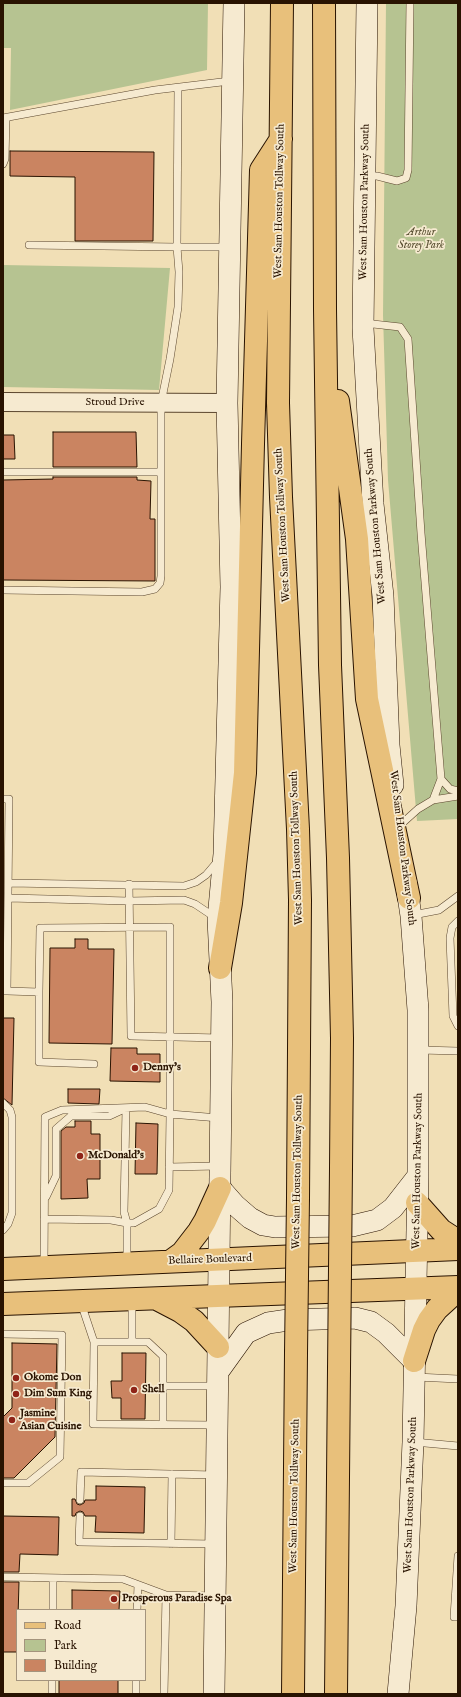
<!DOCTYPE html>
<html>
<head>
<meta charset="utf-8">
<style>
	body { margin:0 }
	#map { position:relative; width:461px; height:1697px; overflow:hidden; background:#f1dfb6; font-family:"IM FELL English",serif }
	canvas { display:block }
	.frame { position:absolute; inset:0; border:4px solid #291301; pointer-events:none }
	.legend { position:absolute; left:16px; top:1609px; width:130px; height:72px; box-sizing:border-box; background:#f6ead0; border:1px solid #a4947d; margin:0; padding:5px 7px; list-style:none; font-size:12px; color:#291301 }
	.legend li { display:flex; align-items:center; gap:8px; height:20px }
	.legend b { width:20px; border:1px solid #a4947d }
</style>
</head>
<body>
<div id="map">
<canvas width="461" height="1697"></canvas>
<div class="frame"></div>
<ul class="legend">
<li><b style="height:5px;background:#e8c07b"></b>Road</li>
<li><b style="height:11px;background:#b6c391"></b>Park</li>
<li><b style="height:11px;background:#ca8461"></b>Building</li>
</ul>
</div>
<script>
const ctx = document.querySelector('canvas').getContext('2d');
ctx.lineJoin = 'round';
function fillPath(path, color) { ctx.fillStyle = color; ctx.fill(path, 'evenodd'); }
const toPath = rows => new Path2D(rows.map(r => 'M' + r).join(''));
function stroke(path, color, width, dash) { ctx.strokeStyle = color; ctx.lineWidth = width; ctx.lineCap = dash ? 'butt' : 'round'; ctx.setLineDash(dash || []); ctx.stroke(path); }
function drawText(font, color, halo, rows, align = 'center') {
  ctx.font = font + ' "IM FELL English",serif'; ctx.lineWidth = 3.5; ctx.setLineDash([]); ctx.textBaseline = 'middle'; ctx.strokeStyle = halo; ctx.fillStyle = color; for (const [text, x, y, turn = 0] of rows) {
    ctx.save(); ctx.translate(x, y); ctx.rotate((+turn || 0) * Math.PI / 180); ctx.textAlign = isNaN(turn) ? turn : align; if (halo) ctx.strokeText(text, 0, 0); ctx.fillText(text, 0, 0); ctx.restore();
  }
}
fillPath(toPath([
	[3,3,208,3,207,70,10,110,11,48,3,48],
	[386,3,458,3,458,819,417,821,388,480,383,315],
	[3,265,170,268,159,390,3,387]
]), '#b6c391');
const building = toPath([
	[10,151,154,152,153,241,75,241,75,177,10,176,10,151],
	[53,432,136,432,137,467,53,467,53,432],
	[3,435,14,435,15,459,3,459,3,435],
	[53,477,137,477,137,480,151,481,150,519,155,519,155,581,3,580,3,480,53,479,53,477],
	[75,939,88,939,88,949,114,949,112,1044,49,1043,50,948,75,948,75,939],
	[3,1018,14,1018,12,1105,3,1098,3,1018],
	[111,1048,137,1048,137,1054,160,1054,160,1082,110,1081,111,1048],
	[68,1089,100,1089,99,1104,68,1103,68,1089],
	[75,1121,91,1121,91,1134,100,1134,100,1179,87,1179,88,1198,61,1199,61,1131,66,1127,75,1127,75,1121],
	[136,1123,158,1124,157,1174,135,1174,136,1123],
	[12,1343,57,1344,55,1437,14,1478,3,1478,3,1417,12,1408,12,1343],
	[122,1353,146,1353,145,1419,121,1419,121,1398,112,1398,111,1381,122,1381,122,1353],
	[96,1486,145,1487,144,1533,95,1532,96,1516,85,1516,83,1512,80,1511,76,1513,75,1516,72,1516,72,1499,75,1499,77,1504,80,1505,84,1503,85,1500,96,1500,96,1486],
	[3,1516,59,1517,58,1555,20,1554,19,1572,3,1572,3,1516],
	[3,1582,19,1582,17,1652,3,1652,3,1582],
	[72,1590,120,1591,119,1610,72,1610,72,1590],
	[59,1680,118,1680,118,1694,59,1694,59,1680]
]);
fillPath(building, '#ca8461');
stroke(building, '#291301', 1);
const service = toPath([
	[3,118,155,90,230,81],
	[3,164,5,159,6,118],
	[366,176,377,176,397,181,406,178,408,170,410,3],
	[29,245,177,247,178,88],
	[364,323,400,327,408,339,421,533,441,779,433,800],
	[3,472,161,472],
	[3,590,142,592,155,589,160,583,161,576,161,403,170,359,178,307,179,272,177,247,228,247],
	[441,779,450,789,458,791],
	[3,799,9,799,7,991,4,991],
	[398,827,418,809,433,800,458,796],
	[9,883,184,886,196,882,206,875,217,862],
	[129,884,131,1036,220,1038],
	[8,898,129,901,184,900,195,904,216,918],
	[413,915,439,910,458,896],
	[458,921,452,927,450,938,453,1016,458,1026],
	[7,991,39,992,40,928,170,927,170,1114,219,1118],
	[39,992,39,1062,94,1064],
	[420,1050,458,1051],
	[3,1103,10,1110,12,1117,12,1213,8,1224,3,1230],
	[169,1167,218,1166],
	[46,1197,56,1176,56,1129,71,1116,109,1116,122,1110],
	[44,1219,111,1220,127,1223,124,1212,126,1108],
	[44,1266,45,1117,62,1110,145,1107,170,1114,169,1190,159,1209,134,1223,127,1223,127,1261],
	[81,1303,94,1342,93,1424,215,1425],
	[3,1334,62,1335,60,1457,28,1483,3,1483],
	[94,1342,148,1342,163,1356,163,1425],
	[132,1342,132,1302],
	[416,1377,458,1379],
	[163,1386,216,1386],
	[414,1442,458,1446],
	[80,1500,81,1472,215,1475],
	[80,1516,79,1542,214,1544],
	[171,1544,172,1474],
	[458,1556,454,1617,458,1617],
	[3,1577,123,1579,166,1595,213,1596],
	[53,1610,53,1578],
	[137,1610,138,1585],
	[52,1694,52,1680],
	[136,1694,136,1680],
	[164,1694,166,1595]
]);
const tertiary = toPath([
	[3,402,227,403]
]);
const secondary = toPath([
	[367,3,363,328,373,504,383,596,389,745,393,785],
	[220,1188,235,1205,250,1218,263,1225,275,1227,352,1226,377,1220,393,1208,418,1176],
	[218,1372,246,1333,268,1323,288,1320,355,1318,371,1322,386,1333,414,1361],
	[214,1694,222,1002,218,919,224,854,231,587,227,403,234,3],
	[398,1694,406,1606,413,1442,418,1176,418,1010,411,916,406,882]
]);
const primary = toPath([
	[417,1203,441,1230,458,1241],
	[171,1261,182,1253,199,1231,205,1221,220,1188],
	[3,1269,458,1249],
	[157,1299,180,1311,194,1321,218,1347],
	[3,1304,458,1287],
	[414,1361,424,1330,429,1320,437,1309,458,1290]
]);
const motorway = toPath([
	[282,3,278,403,281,497,298,829,300,900,298,1198],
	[324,3,325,309,330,665,338,858,342,1038,341,1168],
	[338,401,357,539,367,699,409,898],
	[220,968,231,903,245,773,253,444,261,170,281,139],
	[293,1694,296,1353],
	[336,1694,339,1369]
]);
stroke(service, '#5b462e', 8);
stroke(tertiary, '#5b462e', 20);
stroke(secondary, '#291301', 22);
stroke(primary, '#291301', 24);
stroke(motorway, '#291301', 24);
stroke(service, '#f6ead0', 7);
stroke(tertiary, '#f6ead0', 18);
stroke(secondary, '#f6ead0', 21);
stroke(primary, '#e8c07b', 22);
stroke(motorway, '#e8c07b', 22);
const motorwayBridge = toPath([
	[296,1353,298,1198],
	[339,1369,341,1168]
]);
stroke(motorwayBridge, '#291301', 24, []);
stroke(motorwayBridge, '#e8c07b', 22);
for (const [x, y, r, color] of [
	[135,1068,4,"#8f2418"],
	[80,1156,4,"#8f2418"],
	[16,1378,4,"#8f2418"],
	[134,1390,4,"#8f2418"],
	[16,1394,4,"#8f2418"],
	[12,1420,4,"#8f2418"],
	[114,1599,4,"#8f2418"]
]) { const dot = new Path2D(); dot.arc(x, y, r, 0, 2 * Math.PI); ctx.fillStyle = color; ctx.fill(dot); stroke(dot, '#f6ead0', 1.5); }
drawText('11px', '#291301', '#f6ead0', [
	["West Sam Houston Tollway South",280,201,-89],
	["West Sam Houston Parkway South",365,202,-89],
	["Stroud Drive",115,403],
	["West Sam Houston Tollway South",283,525,-93],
	["West Sam Houston Parkway South",376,526,-95],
	["West Sam Houston Tollway South",297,848,-92],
	["West Sam Houston Parkway South",402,848,83],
	["West Sam Houston Parkway South",418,1171,-89],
	["West Sam Houston Tollway South",298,1172,-89],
	["Bellaire Boulevard",210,1260,-2],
	["West Sam Houston Parkway South",411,1495,-88],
	["West Sam Houston Tollway South",295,1496,-89]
]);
drawText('italic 11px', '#5a5133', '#f6ead0', [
	["Arthur",421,233],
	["Storey Park",421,246]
]);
drawText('bold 11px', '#291301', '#f6ead0', [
	["Denny's",143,1068],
	["McDonald's",88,1156],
	["Okome Don",24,1378],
	["Shell",142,1390],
	["Dim Sum King",24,1394],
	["Jasmine",20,1414],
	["Asian Cuisine",20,1427],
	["Prosperous Paradise Spa",122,1599]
], 'left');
</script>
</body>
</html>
